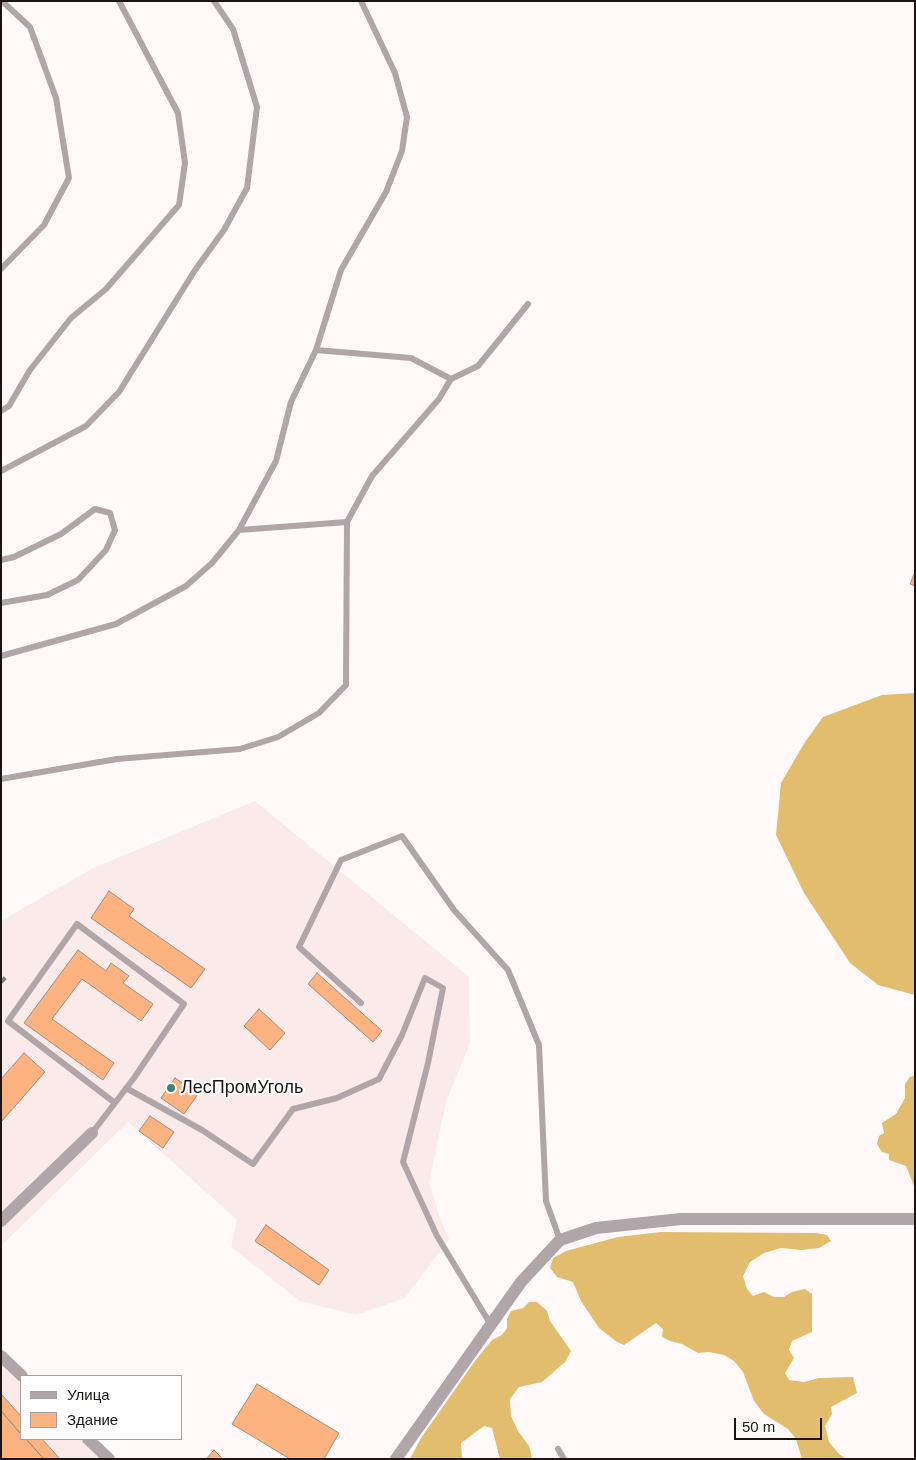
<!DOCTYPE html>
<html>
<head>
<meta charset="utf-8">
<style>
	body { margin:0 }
	#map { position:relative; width:916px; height:1460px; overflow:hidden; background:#fff9f9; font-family:Helvetica,sans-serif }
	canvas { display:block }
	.frame { position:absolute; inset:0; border:2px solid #1d1413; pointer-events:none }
	.legend { position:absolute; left:20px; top:1375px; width:162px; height:65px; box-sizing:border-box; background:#fff; border:1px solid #a5a1a1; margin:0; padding:6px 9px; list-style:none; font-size:15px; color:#1d1413 }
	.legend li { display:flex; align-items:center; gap:10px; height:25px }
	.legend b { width:25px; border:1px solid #a5a1a1 }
	.scale { position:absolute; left:734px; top:1418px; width:88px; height:22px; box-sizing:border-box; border:2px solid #1d1413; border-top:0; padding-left:6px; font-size:15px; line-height:18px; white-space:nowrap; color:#1d1413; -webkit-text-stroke:4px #fff; paint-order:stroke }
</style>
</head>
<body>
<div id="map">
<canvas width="916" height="1460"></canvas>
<div class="frame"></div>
<ul class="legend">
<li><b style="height:6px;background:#b0a5a9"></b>Улица</li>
<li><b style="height:14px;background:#fcb380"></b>Здание</li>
</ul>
<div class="scale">50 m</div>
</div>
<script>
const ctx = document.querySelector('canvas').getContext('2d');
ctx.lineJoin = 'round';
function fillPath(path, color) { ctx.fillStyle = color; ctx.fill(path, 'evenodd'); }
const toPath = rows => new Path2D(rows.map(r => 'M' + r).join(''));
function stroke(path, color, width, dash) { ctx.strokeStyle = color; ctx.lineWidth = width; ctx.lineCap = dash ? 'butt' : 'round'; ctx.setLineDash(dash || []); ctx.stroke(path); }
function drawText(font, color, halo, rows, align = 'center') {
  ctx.font = font + ' Helvetica,sans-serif'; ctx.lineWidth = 4.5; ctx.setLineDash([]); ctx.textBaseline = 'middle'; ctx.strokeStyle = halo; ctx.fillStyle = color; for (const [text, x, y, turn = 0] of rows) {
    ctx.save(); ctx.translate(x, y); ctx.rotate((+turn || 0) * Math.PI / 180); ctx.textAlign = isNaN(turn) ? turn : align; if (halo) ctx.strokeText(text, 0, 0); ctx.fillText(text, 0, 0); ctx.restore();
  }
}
fillPath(toPath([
	[255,801,469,977,470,1043,446,1102,429,1182,440,1218,449,1239,405,1298,356,1315,300,1301,231,1247,237,1220,128,1122,1,1246,1,921,93,868],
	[1,1365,21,1384,21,1439,80,1439,101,1459,1,1459]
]), '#faebea');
fillPath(toPath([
	[915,693,915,995,878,985,850,963,804,893,776,835,781,783,805,742,823,717,882,695],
	[915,1075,915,1189,906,1166,889,1160,889,1154,882,1152,877,1144,879,1136,884,1133,882,1123,896,1114,905,1098,905,1084,910,1077],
	[661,1232,816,1233,827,1235,831,1241,819,1248,802,1250,781,1248,764,1253,750,1262,743,1276,747,1289,753,1296,764,1292,774,1297,784,1297,792,1292,805,1289,812,1294,812,1332,792,1341,789,1350,794,1358,785,1373,789,1380,804,1382,819,1378,853,1377,857,1393,831,1407,832,1414,825,1426,829,1442,839,1454,847,1459,802,1459,796,1439,788,1429,764,1414,754,1401,743,1372,734,1361,724,1355,709,1352,698,1353,682,1344,670,1341,662,1337,663,1329,656,1323,624,1345,617,1342,599,1328,581,1301,573,1282,557,1277,550,1268,553,1258,566,1251,618,1237],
	[529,1302,537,1302,547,1311,550,1321,571,1351,565,1362,542,1382,519,1387,510,1399,511,1416,518,1431,529,1446,532,1457,530,1459,500,1459,492,1428,484,1426,461,1443,462,1459,410,1459,421,1438,475,1361,492,1340,502,1335,507,1328,507,1319,511,1311,523,1308]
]), '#e2bd6d');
const building = toPath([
	[915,572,915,586,910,584,915,572],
	[109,891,134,909,129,916,205,969,191,988,91,918,109,891],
	[78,950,106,971,111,963,129,976,123,983,153,1004,141,1021,82,979,52,1019,114,1063,103,1080,24,1023,78,950],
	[317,973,382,1031,373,1042,308,984,317,973],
	[259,1009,285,1033,270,1050,244,1026,259,1009],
	[24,1053,45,1072,1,1122,1,1079,24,1053],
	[175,1078,198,1094,184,1114,161,1098,175,1078],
	[150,1116,174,1132,163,1148,139,1131,150,1116],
	[266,1225,329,1270,319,1285,255,1241,266,1225],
	[257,1384,339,1433,324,1459,290,1459,232,1424,257,1384],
	[1,1394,21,1416,21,1434,1,1411,1,1394],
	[1,1411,21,1434,21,1439,26,1439,44,1459,1,1459,1,1411],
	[26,1439,42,1439,60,1459,44,1459,26,1439],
	[214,1450,223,1459,206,1459,214,1450]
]);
fillPath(building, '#fcb380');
stroke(building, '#a28e80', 1);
stroke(toPath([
	[1,269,44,225,69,178,56,98,30,27,2,1],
	[316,350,411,358,451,379],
	[1,411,9,406,30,370,71,318,106,289,179,205,185,163,178,113,119,1],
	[1,471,86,426,119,392,195,270,224,230,247,188,257,107,233,29,214,1],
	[239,530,347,522],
	[1,560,14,557,61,534,95,509,110,513,115,530,106,550,78,580,47,595,1,603],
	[1,656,116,624,186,586,212,563,239,530,276,461,291,402,316,350,341,270,386,192,402,151,407,117,395,73,361,1],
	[1,779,117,759,240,749,278,737,319,713,346,685,347,522,372,476,439,399,451,379,478,366,528,304],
	[361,1003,299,947,341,860,402,836,454,910,508,970,539,1045,546,1201,560,1240],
	[126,1088,202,1130,253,1164,293,1109,337,1098,379,1079,402,1035,425,978,443,988,428,1063,403,1162,437,1236,491,1325],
	[92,1133,134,1078,184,1004,77,924,8,1021,115,1103],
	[558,1449,564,1459]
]), '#b0a5a9', 6);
stroke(toPath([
	[1,1221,92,1133],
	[1,1356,22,1376],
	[88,1439,109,1459],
	[396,1459,521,1282,560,1240,596,1228,681,1219,915,1219]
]), '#b0a5a9', 12);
stroke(toPath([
	[1,982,8,975]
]), '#837b7b', 4, [6, 6]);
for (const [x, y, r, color] of [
	[171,1088,5,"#428272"]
]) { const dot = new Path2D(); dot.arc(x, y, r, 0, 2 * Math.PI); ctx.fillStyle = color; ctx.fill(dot); stroke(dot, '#fff', 2); }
drawText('18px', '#1d1413', '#fff', [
	["ЛесПромУголь",181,1088]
], 'left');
</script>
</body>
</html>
